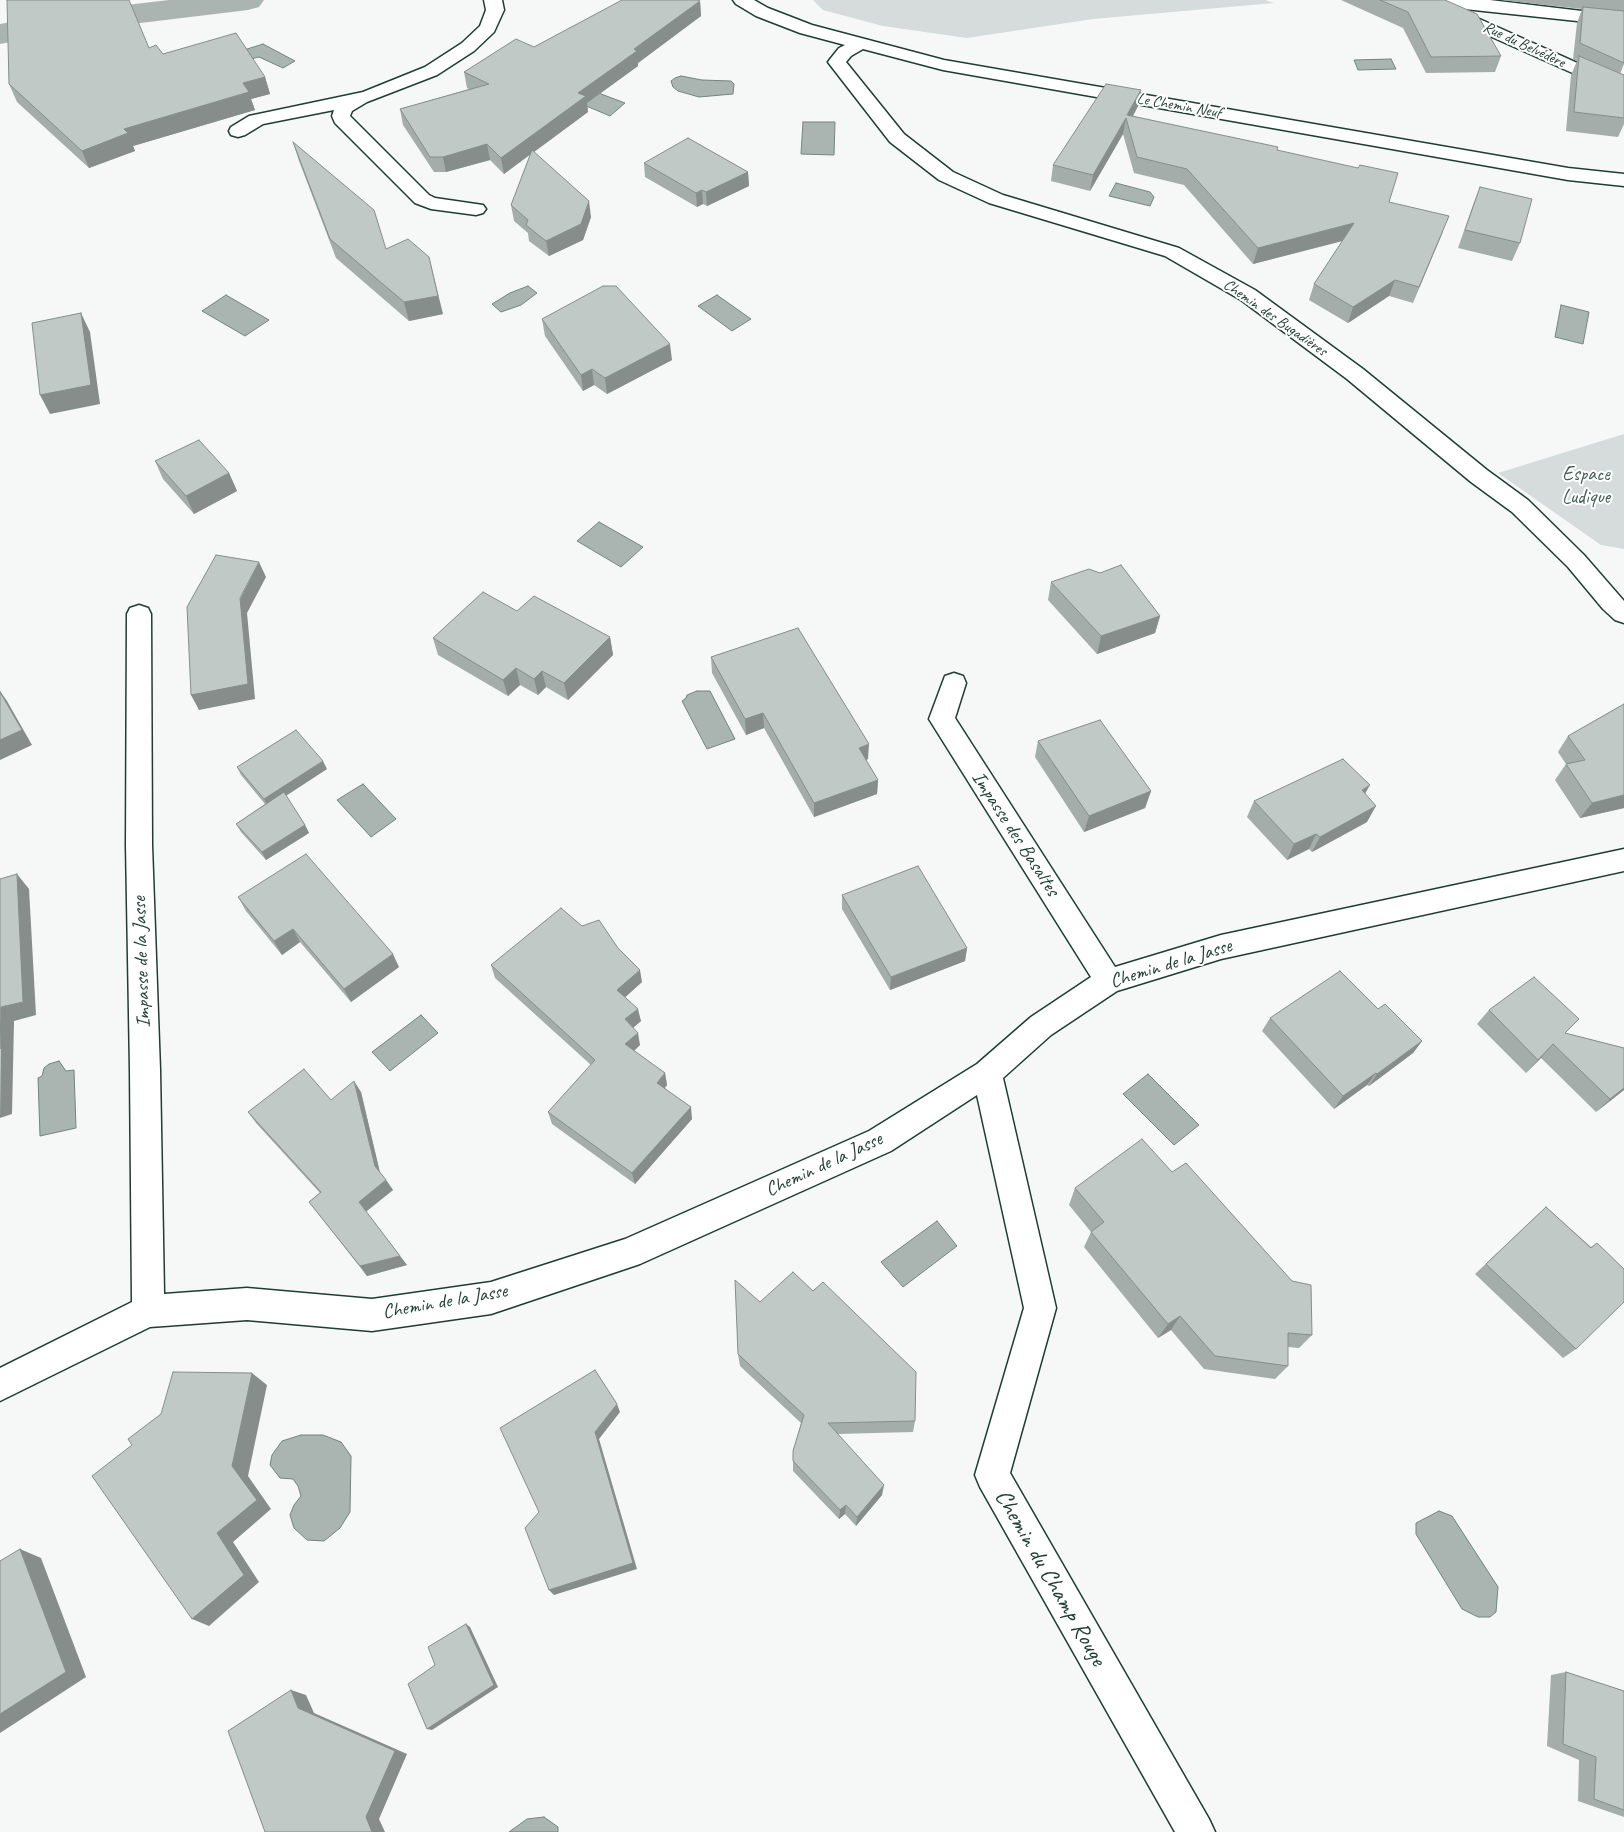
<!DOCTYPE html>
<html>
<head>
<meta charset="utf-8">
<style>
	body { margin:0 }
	canvas { display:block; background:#f6f7f7 }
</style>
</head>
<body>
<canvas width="1624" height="1832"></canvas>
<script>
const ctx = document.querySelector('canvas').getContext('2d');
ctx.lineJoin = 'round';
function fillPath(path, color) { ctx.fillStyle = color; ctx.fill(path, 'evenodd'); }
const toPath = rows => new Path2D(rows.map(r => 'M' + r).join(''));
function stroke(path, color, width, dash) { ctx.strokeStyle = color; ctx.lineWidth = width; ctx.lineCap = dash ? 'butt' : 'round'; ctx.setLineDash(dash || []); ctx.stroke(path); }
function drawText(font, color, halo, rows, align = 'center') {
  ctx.font = font + ' Caveat,sans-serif'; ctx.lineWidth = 4; ctx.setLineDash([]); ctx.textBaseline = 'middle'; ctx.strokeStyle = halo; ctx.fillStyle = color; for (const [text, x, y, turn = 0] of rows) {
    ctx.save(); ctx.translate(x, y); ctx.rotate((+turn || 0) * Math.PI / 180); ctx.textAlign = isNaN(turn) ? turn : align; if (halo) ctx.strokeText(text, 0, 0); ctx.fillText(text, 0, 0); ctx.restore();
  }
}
fillPath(toPath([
	[813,0,1265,0,1274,3,1093,19,967,38,883,26,823,10],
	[1624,434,1624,549,1601,545,1498,473]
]), '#d6dcdb');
const water = toPath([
	[263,44,295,61,283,68,259,57,251,59,244,50,263,44],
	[1391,59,1396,69,1358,70,1354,60,1391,59],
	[681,76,702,80,731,81,734,84,733,94,699,97,678,91,673,87,671,81,675,78,681,76],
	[580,86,625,103,610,116,565,97,580,86],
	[803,122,835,122,834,155,801,154,803,122],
	[1116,183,1150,192,1154,197,1150,206,1109,196,1116,183],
	[528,286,537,293,521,305,501,312,492,304,510,293,528,286],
	[226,295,269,320,245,336,202,311,226,295],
	[717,295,751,319,732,331,698,306,717,295],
	[1561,305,1589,312,1583,344,1555,337,1561,305],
	[599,522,643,547,621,567,577,541,599,522],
	[697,691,710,691,735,739,707,749,682,701,686,698,687,695,697,691],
	[363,784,396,819,371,837,337,800,363,784],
	[421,1015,438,1033,390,1071,372,1052,421,1015],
	[59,1061,66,1071,74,1070,76,1128,40,1136,38,1078,42,1076,44,1068,49,1064,59,1061],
	[1148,1074,1199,1125,1174,1145,1123,1094,1148,1074],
	[937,1221,957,1246,903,1287,881,1262,937,1221],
	[301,1435,323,1435,341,1442,351,1456,350,1512,340,1528,324,1541,307,1540,294,1528,290,1515,294,1505,301,1496,298,1486,293,1479,280,1478,270,1465,272,1455,282,1441,301,1435],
	[1439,1511,1452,1516,1498,1587,1496,1612,1490,1617,1478,1617,1462,1609,1416,1534,1416,1523,1439,1511],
	[544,1817,558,1827,558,1832,509,1832,527,1819,544,1817]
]);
fillPath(water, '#aab5b1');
stroke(water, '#72857f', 1);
fillPath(toPath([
	[169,0,264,0,259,7,248,10,58,33,0,44,0,24,58,13,169,0]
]), '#aab5b1');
const minor = toPath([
	[484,0,502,0,504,10,494,32,474,51,437,75,367,102,352,111,350,116,429,195,435,198,483,205,486,209,483,213,476,215,431,209,415,203,335,123,332,116,334,110,263,124,245,135,238,137,231,135,229,131,231,127,249,116,363,92,425,67,462,43,480,26,486,10,484,0],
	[733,0,754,0,768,8,812,25,944,60,1568,168,1624,174,1624,186,1568,180,943,70,863,49,851,56,846,62,904,134,953,172,1003,195,1179,248,1255,290,1363,369,1487,470,1528,500,1584,555,1624,601,1624,623,1615,620,1603,609,1568,567,1512,512,1471,482,1347,379,1241,300,1165,256,989,203,939,180,890,142,831,66,828,62,831,58,839,48,845,45,800,33,756,16,736,4,733,0],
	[1415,0,1490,0,1624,16,1624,26,1455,8,1624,84,1624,96,1418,4,1415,0],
	[139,605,148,608,151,614,152,845,160,1070,164,1294,247,1288,372,1299,491,1282,625,1239,869,1131,977,1064,1031,1017,1091,977,929,719,945,676,954,673,963,676,966,683,955,718,1115,967,1221,935,1624,849,1624,871,1221,959,1117,991,1051,1035,1003,1078,1056,1308,1010,1473,1209,1819,1215,1832,1175,1832,980,1487,975,1475,1024,1308,977,1095,891,1151,640,1264,491,1314,372,1331,247,1320,150,1327,0,1401,0,1368,132,1302,130,1070,126,845,127,614,130,608,139,605]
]);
stroke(minor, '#1f3d34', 3);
fillPath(minor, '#fff');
fillPath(toPath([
	[1341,0,1445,0,1501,56,1495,72,1426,73,1403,28],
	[1500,0,1624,0,1624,64,1620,74,1624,75,1624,124,1618,137,1566,131,1571,75,1577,61,1573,59,1577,23,1582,9],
	[700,1,701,16,638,63,638,66,587,103,588,112,534,152,591,217,583,240,549,256,529,241,528,233,514,221,511,205,531,153,504,174,490,160,446,172,434,172,403,125,400,109,469,89,467,88,464,72,534,47],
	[149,48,163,54,265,77,270,94,251,99,255,110,133,146,135,151,89,168,17,102,9,84],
	[1141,90,1138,106,1133,116,1277,150,1389,202,1443,232,1413,303,1389,296,1348,323,1309,300,1314,284,1343,241,1253,264,1184,185,1134,173,1123,134,1090,191,1051,181,1053,165],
	[293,142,386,249,443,314,409,321,336,258,299,161],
	[644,163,748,172,749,186,707,206,703,204,697,207,645,177],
	[1480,187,1520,243,1512,261,1458,248,1473,205],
	[542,319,672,360,607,394,594,385,583,391,545,336],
	[155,461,229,473,237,491,194,514,163,479],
	[1051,582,1160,616,1155,633,1097,654,1048,600],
	[517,611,610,637,613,655,568,700,546,687,538,695,520,685,508,696,438,655,433,638],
	[711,657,868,759,866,760,878,780,877,794,814,817,764,728,746,735,712,673],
	[1624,704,1624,808,1580,818,1555,780,1566,764,1558,752,1568,736],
	[1038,741,1151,791,1145,808,1084,832,1035,757],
	[237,767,327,769,286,796,305,825,309,833,266,860,241,832,236,824,265,804,241,775],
	[1365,794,1367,822,1312,852,1309,849,1287,860,1247,817,1254,801],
	[842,895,967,948,965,961,890,990,842,909],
	[238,897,399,967,351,1002,300,942,282,955,246,911],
	[582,926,618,948,642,982,625,997,641,1021,633,1028,640,1045,634,1051,665,1073,667,1085,665,1088,692,1119,635,1184,552,1124,548,1112,591,1065,495,978,491,965],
	[1378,1009,1422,1041,1413,1053,1369,1086,1367,1085,1334,1109,1262,1031,1270,1018],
	[1489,1010,1565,1033,1624,1048,1624,1090,1596,1112,1541,1058,1526,1073,1477,1024],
	[361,1092,380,1173,386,1180,393,1190,366,1212,407,1265,367,1276,309,1202,320,1193,256,1123,248,1112,331,1100],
	[1075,1188,1312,1335,1299,1348,1288,1347,1288,1366,1275,1379,1204,1369,1171,1330,1158,1338,1084,1247,1091,1232,1069,1205],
	[1546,1207,1591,1247,1597,1243,1576,1349,1563,1358,1475,1274],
	[760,1302,915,1421,913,1432,837,1434,882,1495,856,1526,845,1514,839,1519,793,1471,793,1451,801,1423,740,1366,738,1354],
	[1566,1672,1624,1691,1624,1817,1578,1801,1579,1760,1547,1746,1551,1675]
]), '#a5adaa');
fillPath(toPath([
	[700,1,701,16,638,63,638,66,587,103,588,112,504,174,501,158,578,93,634,49],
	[265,77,270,94,251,99,255,110,133,146,135,151,89,168,82,151,124,129,243,83],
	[1141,90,1138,106,1128,125,1127,115],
	[1126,118,1123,134,1090,191,1093,175],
	[487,144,490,160,446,172,443,157],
	[748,172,749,186,707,206,706,192],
	[702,190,703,204,697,207,696,193],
	[589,201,591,217,583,240,549,256,546,241],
	[1354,223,1349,239,1253,264,1258,248],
	[429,257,443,314,409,321,404,302],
	[1395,280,1389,296,1348,323,1353,307],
	[81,313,90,332,100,404,50,414,40,395],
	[670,344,672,360,607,394,605,378],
	[592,369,594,385,583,391,581,375],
	[229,473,237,491,194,514,186,496],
	[259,562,266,577,247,613,255,699,199,710,191,695],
	[1160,616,1155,633,1097,654,1101,636],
	[610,637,613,655,568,700,564,683],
	[516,668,520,685,508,696,503,680],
	[542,671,546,687,538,695,534,679],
	[0,691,7,701,32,745,0,760],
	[763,713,764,728,746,735,745,719],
	[869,744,868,759,858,763,859,748],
	[323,761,327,769,268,807,264,799],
	[878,780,877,794,814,817,814,803],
	[1370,785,1361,801,1362,790],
	[1151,791,1145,808,1084,832,1089,816],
	[1624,795,1624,808,1580,818,1592,803],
	[1376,806,1367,822,1312,852,1320,837],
	[305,825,309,833,266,860,262,852],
	[1316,834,1309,849,1287,860,1294,844],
	[17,874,29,889,36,1015,14,1021,12,1114,0,1118,1,1007],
	[293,929,300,942,282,955,274,941],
	[967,948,965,961,890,990,891,977],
	[393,954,399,967,351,1002,344,989],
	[640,970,642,982,620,1002,617,990],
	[638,1009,641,1021,628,1032,625,1019],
	[638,1033,640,1045,628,1056,625,1044],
	[1422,1041,1413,1053,1369,1086,1377,1074],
	[1553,1044,1541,1058,1526,1073,1538,1060],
	[665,1073,667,1085,660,1094,657,1083],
	[1376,1073,1367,1085,1334,1109,1343,1096],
	[354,1081,361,1092,381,1177,375,1166],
	[1624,1088,1624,1090,1596,1112,1610,1099],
	[691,1107,692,1119,635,1184,632,1173],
	[386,1180,393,1190,365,1212,359,1202],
	[400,1256,407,1265,367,1276,360,1266],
	[1180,1316,1171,1330,1158,1338,1168,1324],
	[252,1373,267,1385,248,1476,271,1509,233,1542,259,1582,209,1626,192,1619,217,1533],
	[617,1404,620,1412,599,1439,637,1569,554,1595,549,1590,595,1432],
	[884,1485,882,1495,856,1526,857,1517],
	[846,1505,845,1514,839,1519,840,1510],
	[20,1549,41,1558,86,1677,0,1733,0,1714],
	[466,1624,470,1627,498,1687,432,1730,427,1729],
	[291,1690,306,1695,314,1713,407,1754,379,1819,385,1832,372,1832,298,1708]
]), '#868d8b');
const building = toPath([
	[7,0,129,0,149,48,156,45,163,54,236,33,265,77,243,83,249,92,124,129,128,133,82,151,9,84,7,0],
	[622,0,698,0,700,1,634,49,637,51,578,93,586,96,501,158,487,144,443,157,430,157,400,109,489,84,464,72,516,39,534,47,622,0],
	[1380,0,1445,0,1477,14,1501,56,1431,57,1408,12,1380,0],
	[1583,7,1624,11,1624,63,1580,43,1583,7],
	[1579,56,1624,75,1624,118,1574,112,1579,56],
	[1106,84,1141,90,1127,115,1278,147,1277,150,1358,168,1360,165,1398,173,1389,202,1449,216,1419,287,1395,280,1353,307,1314,284,1354,223,1258,248,1187,169,1137,157,1126,118,1093,175,1053,165,1106,84],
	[688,138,748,172,706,192,702,190,696,193,644,163,688,138],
	[293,142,374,210,386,249,408,239,429,257,438,296,404,302,330,239,293,142],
	[532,150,589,201,581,224,546,241,526,225,528,220,511,205,532,150],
	[1480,187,1532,199,1520,243,1465,230,1480,187],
	[603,286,616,286,670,344,605,378,592,369,581,375,542,319,603,286],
	[81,313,91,385,40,395,32,323,81,313],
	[199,440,229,473,186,496,155,461,199,440],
	[216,555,259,562,240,598,248,684,191,695,187,607,216,555],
	[1121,565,1160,616,1101,636,1051,582,1089,569,1100,573,1121,565],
	[483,592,517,611,534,596,610,637,564,683,542,671,534,679,516,668,503,680,433,638,483,592],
	[798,628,869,744,859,748,878,780,814,803,763,713,745,719,711,657,798,628],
	[0,692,22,730,0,740,0,692],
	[1624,704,1624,795,1592,803,1566,764,1585,760,1568,736,1624,704],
	[1100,720,1151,791,1089,816,1038,741,1100,720],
	[296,730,323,761,264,799,237,767,296,730],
	[1343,759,1370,785,1362,790,1376,806,1320,837,1316,834,1294,844,1254,801,1343,759],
	[284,792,305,825,262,852,236,824,284,792],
	[306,854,393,954,344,989,293,929,274,941,238,897,306,854],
	[918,866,967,948,891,977,842,895,918,866],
	[17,874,23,1002,1,1007,0,1049,0,879,17,874],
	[561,908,582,926,599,920,618,948,640,970,617,990,638,1009,625,1019,638,1033,625,1044,665,1073,657,1083,691,1107,632,1173,548,1112,595,1060,491,965,561,908],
	[1340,971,1378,1009,1385,1004,1422,1041,1377,1074,1376,1073,1343,1096,1270,1018,1340,971],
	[1534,977,1579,1019,1565,1033,1624,1048,1624,1088,1610,1099,1553,1044,1538,1060,1489,1010,1534,977],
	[304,1069,331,1100,354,1081,375,1166,386,1180,359,1202,400,1256,360,1266,309,1202,321,1192,248,1112,304,1069],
	[1142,1139,1172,1172,1186,1163,1292,1281,1311,1285,1312,1335,1288,1333,1288,1366,1215,1356,1180,1316,1168,1324,1091,1232,1104,1222,1075,1188,1142,1139],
	[1546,1207,1591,1248,1597,1243,1624,1269,1624,1302,1576,1349,1486,1264,1546,1207],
	[793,1272,813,1291,823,1282,916,1372,915,1421,828,1423,884,1485,857,1517,846,1505,840,1510,793,1461,793,1451,804,1415,738,1354,735,1280,760,1302,793,1272],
	[595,1370,617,1404,595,1432,633,1563,549,1590,525,1528,539,1512,500,1428,595,1370],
	[173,1372,252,1373,232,1466,257,1500,217,1533,244,1575,192,1619,92,1476,132,1445,128,1439,161,1414,173,1372],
	[20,1549,66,1672,0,1714,0,1561,20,1549],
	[466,1624,494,1685,427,1729,408,1684,435,1665,428,1647,466,1624],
	[1566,1672,1624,1691,1624,1810,1594,1799,1596,1757,1563,1744,1566,1672],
	[291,1690,298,1708,395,1751,366,1817,372,1832,265,1832,228,1731,291,1690]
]);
fillPath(building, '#c0c9c6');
stroke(building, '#868d8b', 1);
drawText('16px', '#1f3d34', '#fff', [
	["Rue du Belvédère",1524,45,25],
	["Le Chemin Neuf",1179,106,10],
	["Chemin des Bugadières",1275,318,35]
]);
drawText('20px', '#445d55', '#fff', [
	["Espace",1586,475],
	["Ludique",1586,498]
]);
drawText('20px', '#1f3d34', '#fff', [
	["Impasse des Basaltes",1015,834,57],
	["Impasse de la Jasse",142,962,-92],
	["Chemin de la Jasse",1171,964,-17],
	["Chemin de la Jasse",824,1165,-25],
	["Chemin de la Jasse",445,1302,-10]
]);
drawText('24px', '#1f3d34', '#fff', [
	["Chemin du Champ Rouge",1050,1578,60]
]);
</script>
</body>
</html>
